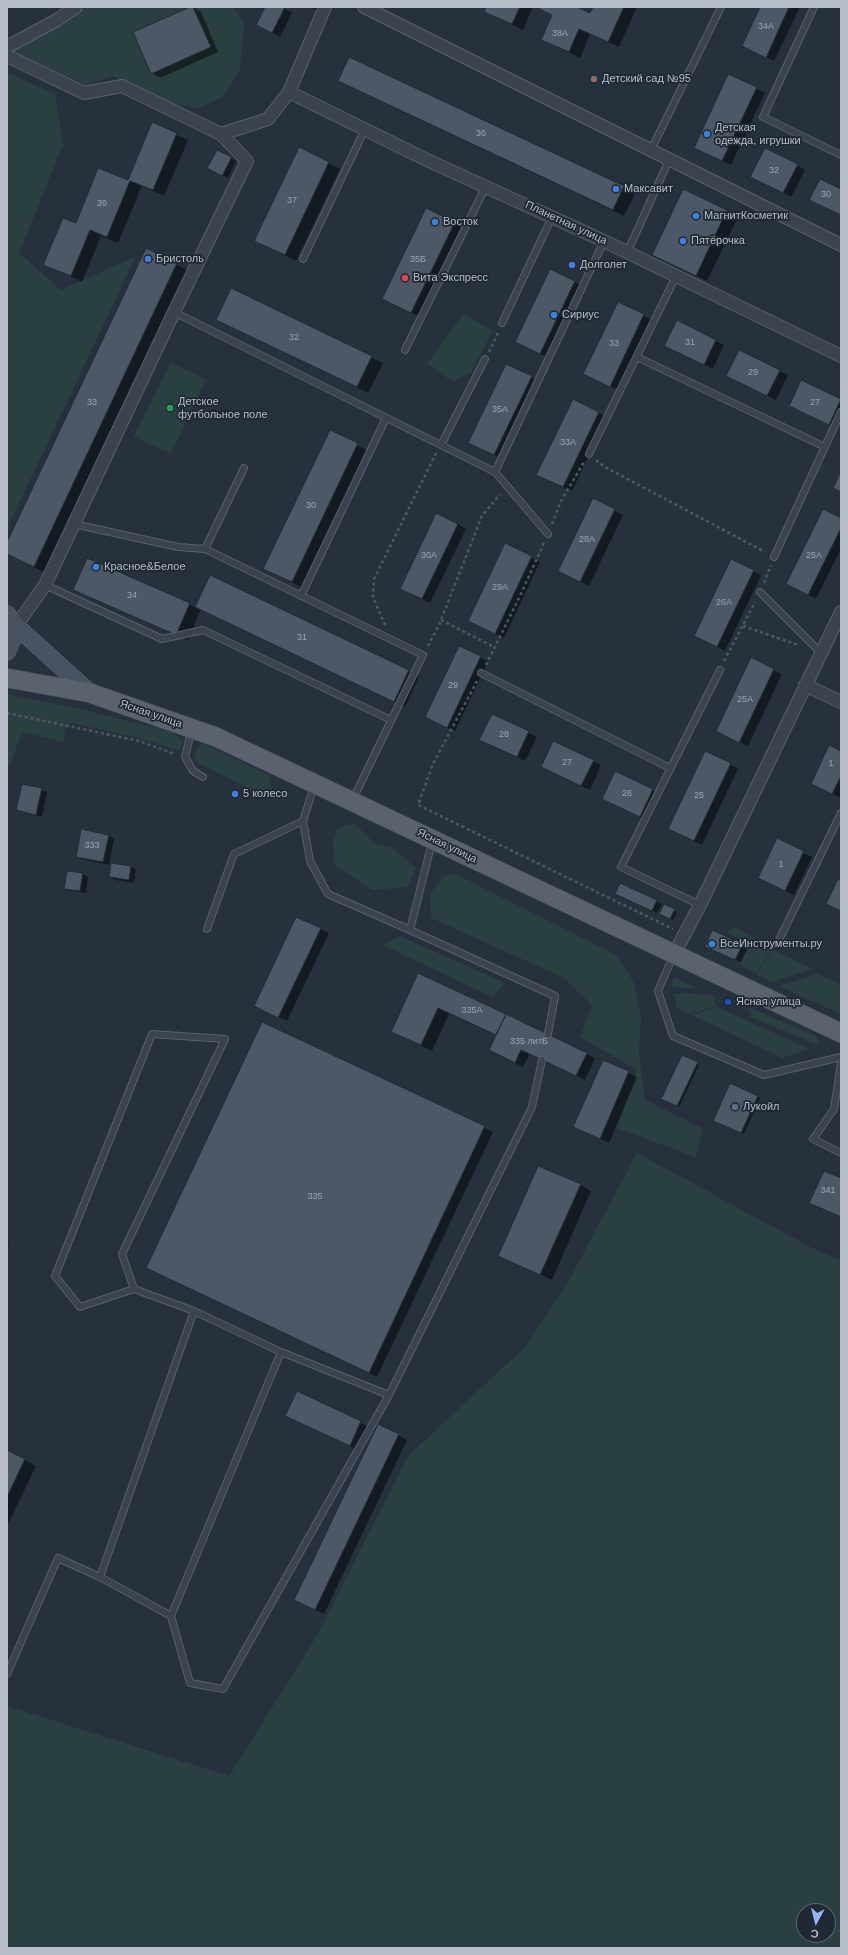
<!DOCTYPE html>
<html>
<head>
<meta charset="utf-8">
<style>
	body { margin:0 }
	#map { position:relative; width:848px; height:1955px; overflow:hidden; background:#27313e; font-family:Helvetica,sans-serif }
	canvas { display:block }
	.frame { position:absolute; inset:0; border:8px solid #b7bec9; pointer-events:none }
	.north { position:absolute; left:796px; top:1903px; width:40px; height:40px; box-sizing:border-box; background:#1f2833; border:1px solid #5c646f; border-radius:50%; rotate:187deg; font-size:11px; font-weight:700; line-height:16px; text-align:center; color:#b7bec9 }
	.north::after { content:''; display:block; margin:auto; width:14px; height:18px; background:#93b8f1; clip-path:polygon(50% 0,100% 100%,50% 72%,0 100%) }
</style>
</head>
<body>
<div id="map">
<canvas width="848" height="1955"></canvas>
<div class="frame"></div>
<div class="north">С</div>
</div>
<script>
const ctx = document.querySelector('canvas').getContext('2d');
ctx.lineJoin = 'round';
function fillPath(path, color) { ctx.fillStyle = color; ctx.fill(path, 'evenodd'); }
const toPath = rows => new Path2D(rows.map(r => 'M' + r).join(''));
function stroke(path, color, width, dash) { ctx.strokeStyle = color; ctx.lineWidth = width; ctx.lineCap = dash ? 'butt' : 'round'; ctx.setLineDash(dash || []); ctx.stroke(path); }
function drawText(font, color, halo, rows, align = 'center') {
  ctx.font = font + ' Helvetica,sans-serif'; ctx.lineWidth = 3.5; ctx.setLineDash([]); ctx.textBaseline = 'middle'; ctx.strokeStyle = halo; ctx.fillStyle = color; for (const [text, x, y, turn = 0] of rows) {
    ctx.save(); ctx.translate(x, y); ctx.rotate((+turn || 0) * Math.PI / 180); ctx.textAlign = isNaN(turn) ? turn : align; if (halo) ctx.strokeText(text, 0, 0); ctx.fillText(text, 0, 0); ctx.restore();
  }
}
fillPath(toPath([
	[89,7,234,7,244,24,240,69,222,98,198,108,168,103,112,76,85,85,20,57,14,49,81,10],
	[8,73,55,94,63,145,19,253,61,290,136,256,7,529],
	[464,313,493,331,471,372,453,382,427,364],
	[170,363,206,379,171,454,134,437],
	[7,694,80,709,172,732,184,742,179,751,139,738,72,723,65,729,64,742,22,732,10,765,7,764],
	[201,743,269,775,272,792,266,797,198,763,195,758,195,753],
	[355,824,375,844,392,848,416,868,408,887,372,890,334,865,333,841,337,828],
	[454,873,617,955,634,983,641,1017,639,1055,645,1100,703,1129,696,1157,617,1128,637,1070,580,1037,592,1005,564,978,431,918,430,894,443,877],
	[735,927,773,949,756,973,739,964,749,947,728,932],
	[400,936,505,983,493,997,382,945],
	[774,950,812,969,772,982,756,974],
	[817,974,841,985,841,1014,779,986],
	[673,977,698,989,672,987],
	[674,993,713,995,716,1006,690,1014,677,1008],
	[747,1006,816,1036,819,1041,817,1045,751,1017],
	[717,1007,809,1049,783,1058,691,1015],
	[637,1153,812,1248,841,1261,841,1948,7,1948,7,1706,229,1776,318,1634,408,1456,526,1346,567,1284],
	[804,1911,828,1911,828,1935,804,1935]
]), '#2a3f40');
fillPath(toPath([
	[193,7,201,12,218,52,160,78,152,73],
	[266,7,282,7,292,13,280,37,265,29],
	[310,7,325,7,322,13],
	[487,7,533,7,523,30,485,11],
	[534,7,574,7,591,14,594,7,637,7,619,47,590,34,580,58,542,39,553,15],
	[762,7,800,7,774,61,743,46],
	[349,59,624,187,635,194,624,216,350,87,339,81],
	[729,75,765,93,731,165,703,152],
	[152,124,188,140,164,196,142,186,118,243,101,236,82,282,45,264,76,224,128,182],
	[299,148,340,169,296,261,266,246],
	[231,158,236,161,228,178,214,171],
	[797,165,805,170,791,197,760,181],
	[683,190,738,217,707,281,653,255],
	[454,223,465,229,422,318,384,299],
	[146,249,193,273,51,576,7,553,7,545],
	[551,270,583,286,549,358,525,346],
	[231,290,383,363,368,393,217,320],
	[619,303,652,320,618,390,593,378],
	[677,322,724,345,713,369,674,350],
	[506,365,540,382,503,459,477,447],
	[779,371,788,375,776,400,736,381],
	[802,382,841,400,841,414,835,427,796,409],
	[573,400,607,417,572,491,546,479],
	[330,431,369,451,303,588,265,569],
	[593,500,623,515,589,586,567,575],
	[841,519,841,549,816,599,796,589],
	[458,524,466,529,430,603,409,593],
	[506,545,540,562,504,638,478,625],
	[87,560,195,607,210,576,419,677,405,707,201,609,188,640,74,589],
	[753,571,761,575,725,651,704,640],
	[480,657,488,662,455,731,434,721],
	[751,659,782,674,748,746,725,736],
	[492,715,537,737,525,761,489,744],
	[841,752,841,798,812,784],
	[593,761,601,765,590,790,550,771],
	[730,764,738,769,702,845,677,833],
	[22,785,47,792,42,817,17,810],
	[652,790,661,794,648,821,611,803],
	[109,836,114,839,109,865,82,859,77,856],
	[777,840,812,857,794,895,767,882],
	[112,864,131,866,136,870,134,883,115,880,110,877],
	[83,874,88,877,86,893,71,891,65,888],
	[622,897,656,901,662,904,657,913],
	[664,905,677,912,673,920,660,914],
	[320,929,329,933,287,1021,264,1010],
	[742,944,747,948,741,962,711,949],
	[418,974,595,1058,585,1080,530,1053,523,1067,498,1055,490,1050,497,1036,449,1014,432,1051,392,1031],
	[262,1023,493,1132,377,1377,147,1268],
	[682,1056,699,1065,679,1107,662,1098],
	[603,1061,637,1077,609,1143,575,1127],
	[758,1097,760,1098,744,1134,717,1122],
	[580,1185,591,1191,552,1280,499,1256],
	[7,1240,9,1242,7,1248],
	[297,1392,369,1427,358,1450,295,1420],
	[379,1425,407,1440,324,1614,304,1604],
	[7,1451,36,1466,7,1526]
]), '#0007');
const building = toPath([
	[190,7,193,7,211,47,151,74,133,32,190,7],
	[265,7,285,7,272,33,256,25,265,7],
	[486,7,520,7,512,24,484,12,486,7],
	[535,7,577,7,590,13,593,7,624,7,608,42,579,29,569,52,541,40,552,15,535,7],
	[760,7,789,7,766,58,742,46,760,7],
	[349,57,624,186,613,210,338,81,349,57],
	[728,74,757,87,722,161,694,148,728,74],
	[152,122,177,133,153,190,130,181,107,237,90,230,71,276,43,265,63,218,76,223,98,168,128,180,152,122],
	[299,147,329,162,285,255,254,241,299,147],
	[765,148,798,164,783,193,750,177,765,148],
	[217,150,232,157,222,176,207,168,217,150],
	[820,179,841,189,841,215,809,200,820,179],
	[683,189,727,210,696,276,652,255,683,189],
	[426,208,455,222,411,313,382,299,426,208],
	[146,248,177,263,34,567,7,554,7,542,146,248],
	[550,269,575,281,540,354,515,342,550,269],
	[231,288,372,356,357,387,216,320,231,288],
	[618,302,644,314,610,387,583,374,618,302],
	[677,320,716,340,704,365,664,346,677,320],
	[739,350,780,370,767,396,726,376,739,350],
	[506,364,532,376,494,455,468,443,506,364],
	[801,380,841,399,829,425,789,406,801,380],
	[573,399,599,412,563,487,536,475,573,399],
	[330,430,358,443,292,582,263,569,330,430],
	[841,471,841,492,833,488,841,471],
	[593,498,615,509,580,582,558,571,593,498],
	[823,509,841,518,841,528,808,595,786,584,823,509],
	[436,513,458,524,422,599,400,589,436,513],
	[505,543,532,556,495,634,468,621,505,543],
	[87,558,190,603,176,635,73,590,87,558],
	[731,559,754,570,717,647,694,636,731,559],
	[210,575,409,670,394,702,195,607,210,575],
	[459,646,481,656,447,728,425,717,459,646],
	[751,657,774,669,739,743,716,731,751,657],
	[492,714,529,731,517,757,479,740,492,714],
	[553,741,594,760,581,786,541,767,553,741],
	[829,745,841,751,841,776,832,794,811,784,829,745],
	[705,751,731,763,694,841,668,829,705,751],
	[615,771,653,789,640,817,602,799,615,771],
	[22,784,42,788,36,815,16,810,22,784],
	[81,829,109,835,103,862,76,857,81,829],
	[777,838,804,851,785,891,758,878,777,838],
	[111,863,131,866,129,880,109,877,111,863],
	[67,871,83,873,80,891,64,889,67,871],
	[838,879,841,881,841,911,826,904,838,879],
	[620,883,657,900,652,911,615,894,620,883],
	[664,904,675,909,670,919,659,914,664,904],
	[296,917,321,928,278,1018,254,1006,296,917],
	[712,930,743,944,735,960,705,947,712,930],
	[418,973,506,1014,496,1035,438,1008,421,1045,391,1032,418,973],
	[506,1014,587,1053,576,1076,521,1050,515,1063,489,1050,506,1014],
	[262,1022,485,1126,369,1373,146,1268,262,1022],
	[682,1055,698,1062,677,1106,661,1099,682,1055],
	[603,1060,629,1071,600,1139,573,1127,603,1060],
	[730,1083,758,1096,741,1133,713,1121,730,1083],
	[538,1166,581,1184,540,1275,498,1256,538,1166],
	[824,1171,841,1178,841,1217,809,1203,824,1171],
	[297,1391,361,1421,350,1446,285,1416,297,1391],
	[378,1424,399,1434,315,1610,294,1600,378,1424],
	[7,1450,25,1459,7,1497,7,1450]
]);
fillPath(building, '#4d5867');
stroke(building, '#212a35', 1);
const lane = toPath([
	[814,7,763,117,841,155],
	[651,150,721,7],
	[627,253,669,160],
	[303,259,365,129],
	[174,312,495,472,548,534],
	[502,323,552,217],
	[405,350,486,186],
	[637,357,825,447],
	[441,445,485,359],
	[589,454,676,276],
	[244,468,205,549,423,655,353,799],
	[495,472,604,241],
	[74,524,178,547,205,549],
	[774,557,841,412],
	[45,585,162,639,203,630,391,720],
	[760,592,821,653],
	[301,596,386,418],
	[481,673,670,768],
	[191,732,185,757,193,771,203,777],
	[314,786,303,821,310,861,328,894,410,930,555,996,548,1034],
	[700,905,621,867,720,670],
	[207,929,234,854,303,821],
	[410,930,432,842],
	[779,940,841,813],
	[673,956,658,991,673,1036,764,1075,841,1057],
	[841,1063,834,1109,813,1139,841,1153],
	[134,1289,122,1254,225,1039,152,1034,55,1276,80,1307,134,1289,194,1311],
	[100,1577,194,1311,281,1352],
	[171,1616,281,1352,389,1395],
	[7,1674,58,1558,100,1577,171,1616,190,1683,223,1689,389,1395,532,1107,542,1060]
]);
const street = toPath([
	[364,7,841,245],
	[7,47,57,20,76,7],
	[7,56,84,93,122,86,221,134],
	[289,92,427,160,604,241,841,356],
	[16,626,45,585,174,312,247,161,221,134,268,119,289,92,325,7],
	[805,685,841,702],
	[674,954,700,905,841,612]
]);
const secondary = toPath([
	[7,614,16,626,90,693],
	[7,652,13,638,16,626]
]);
const primary = toPath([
	[7,678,90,693,216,737,841,1033]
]);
stroke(lane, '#58616c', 8);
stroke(street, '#58616c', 14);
stroke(secondary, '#58616c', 18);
stroke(primary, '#444c57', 20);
stroke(toPath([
	[489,352,499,331],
	[596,460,605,467,765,552],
	[552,524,561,501,584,462],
	[764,583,771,565],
	[441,620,494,647],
	[385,625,373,597,374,579,436,453],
	[743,626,798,645],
	[428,646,439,625,482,516,500,494],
	[724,661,755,602],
	[486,665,519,598,544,543],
	[477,681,433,764,418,805,673,929],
	[7,713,139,741,175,754]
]), '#495b5e', 2.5, [3, 3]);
stroke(lane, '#3b434e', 6);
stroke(street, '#3b434e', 12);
stroke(secondary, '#495261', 17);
stroke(primary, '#59626e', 19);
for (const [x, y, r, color] of [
	[594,79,4,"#8d6e63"],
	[707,134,4,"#3f7fe0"],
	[616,189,4,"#3f7fe0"],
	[696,216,4,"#3f7fe0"],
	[435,222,4,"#3f7fe0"],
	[683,241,4,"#3f7fe0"],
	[148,259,4,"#3f7fe0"],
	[572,265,4,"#3f7fe0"],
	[405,278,4,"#e0444e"],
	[554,315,4,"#3f7fe0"],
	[170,408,4,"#2e9e5b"],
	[96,567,4,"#3f7fe0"],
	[235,794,4,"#3f7fe0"],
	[712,944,4,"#3f7fe0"],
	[728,1002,4,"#1a4fb4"],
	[735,1107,4,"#5c6f8a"]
]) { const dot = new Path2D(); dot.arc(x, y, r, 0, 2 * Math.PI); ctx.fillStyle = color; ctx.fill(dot); stroke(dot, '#1f2833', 1.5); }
drawText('9px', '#9ca4b0', null, [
	["34А",766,27],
	["38А",560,34],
	["36",481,134],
	["32",774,171],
	["30",826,195],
	["37",292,201],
	["39",102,204],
	["35Б",418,260],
	["32",294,338],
	["31",690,343],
	["33",614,344],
	["29",753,373],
	["33",92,403],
	["27",815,403],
	["35А",500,410],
	["33А",568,443],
	["30",311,506],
	["28А",587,540],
	["30А",429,556],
	["25А",814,556],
	["29А",500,588],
	["34",132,596],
	["26А",724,603],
	["31",302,638],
	["29",453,686],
	["25А",745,700],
	["28",504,735],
	["27",567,763],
	["1",831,764],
	["26",627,794],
	["25",699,796],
	["333",92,846],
	["1",781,865],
	["335А",472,1011],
	["335 литБ",529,1042],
	["341",828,1191],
	["335",315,1197]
]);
drawText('11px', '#b7bec9', '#1f2833', [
	["Детский сад №95",602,79],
	["Детская",715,128],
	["одежда, игрушки",715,141],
	["Максавит",624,189],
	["МагнитКосметик",704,216],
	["Восток",443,222],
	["Пятёрочка",691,241],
	["Бристоль",156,259],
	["Долголет",580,265],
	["Вита Экспресс",413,278],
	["Сириус",562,315],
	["Детское",178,402],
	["футбольное поле",178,415],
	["Красное&Белое",104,567],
	["5 колесо",243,794],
	["ВсеИнструменты.ру",720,944],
	["Ясная улица",736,1002],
	["Лукойл",743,1107]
], 'left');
drawText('11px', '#b7bec9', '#1f2833', [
	["Планетная улица",566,223,25],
	["Ясная улица",151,714,19],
	["Ясная улица",447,846,26]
]);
</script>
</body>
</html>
